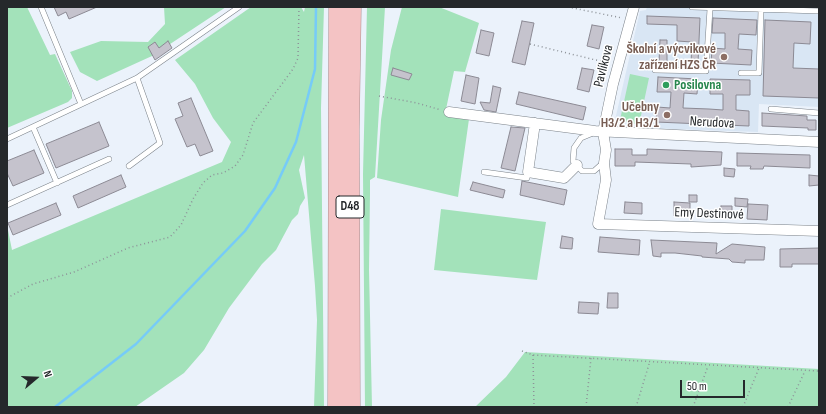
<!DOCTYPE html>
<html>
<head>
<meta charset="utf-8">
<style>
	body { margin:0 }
	#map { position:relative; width:826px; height:414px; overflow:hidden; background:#ebf2fb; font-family:"Sofia Sans Condensed",sans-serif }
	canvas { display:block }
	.frame { position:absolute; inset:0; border:8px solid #25282b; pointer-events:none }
	.north { position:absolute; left:16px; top:358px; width:40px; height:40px; -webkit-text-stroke:3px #fff; paint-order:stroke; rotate:71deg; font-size:11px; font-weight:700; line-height:16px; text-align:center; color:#25282b }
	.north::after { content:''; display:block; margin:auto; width:14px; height:18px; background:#25282b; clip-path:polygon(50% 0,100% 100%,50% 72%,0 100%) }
	.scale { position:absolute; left:680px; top:380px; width:65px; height:18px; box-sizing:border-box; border:2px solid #25282b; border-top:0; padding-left:5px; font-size:12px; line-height:14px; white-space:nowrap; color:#25282b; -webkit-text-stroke:3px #fff; paint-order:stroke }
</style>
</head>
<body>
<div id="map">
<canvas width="826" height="414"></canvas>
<div class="frame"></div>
<div class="north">N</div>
<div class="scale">50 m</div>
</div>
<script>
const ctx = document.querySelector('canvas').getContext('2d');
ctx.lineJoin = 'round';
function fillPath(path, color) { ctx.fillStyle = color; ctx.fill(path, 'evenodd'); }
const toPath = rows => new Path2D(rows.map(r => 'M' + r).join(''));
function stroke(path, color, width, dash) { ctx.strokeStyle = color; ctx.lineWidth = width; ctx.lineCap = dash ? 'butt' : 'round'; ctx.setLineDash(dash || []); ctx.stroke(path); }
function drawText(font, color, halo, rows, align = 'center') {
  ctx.font = font + ' "Sofia Sans Condensed",sans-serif'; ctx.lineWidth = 3; ctx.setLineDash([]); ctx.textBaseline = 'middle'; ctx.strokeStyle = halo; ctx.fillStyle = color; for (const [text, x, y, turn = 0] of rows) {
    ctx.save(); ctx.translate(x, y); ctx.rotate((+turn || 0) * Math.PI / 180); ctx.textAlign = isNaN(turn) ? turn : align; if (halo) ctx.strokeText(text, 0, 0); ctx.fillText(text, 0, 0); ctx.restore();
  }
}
fillPath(toPath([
	[647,7,819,7,819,107,759,104,758,132,617,127,615,120,640,11,646,10]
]), '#d9e6f4');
fillPath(toPath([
	[7,7,27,7,50,55,55,54,72,91,72,98,68,102,7,128],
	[164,7,226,7,152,56,97,81,80,72,70,52,101,41,148,42,165,24],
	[251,7,301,7,304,12,305,7,324,7,321,108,324,407,314,407,317,320,315,286,304,155,299,170,305,198,300,206,298,214,292,220,276,250,262,264,229,308,204,350,184,373,135,407,7,407,7,225,12,250,222,162,231,142,213,118,195,84,175,60],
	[367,7,385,7,375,177,370,180,370,193,369,270,372,407,365,407,363,174],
	[402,7,439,7,479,23,465,72,454,71,445,114,469,119,458,197,377,178,381,120,391,50],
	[630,74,649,78,639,125,620,120],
	[441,209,546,222,537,280,434,270],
	[525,352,819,369,819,407,475,407,506,377]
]), '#a3e2ba');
stroke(toPath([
	[55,407,136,344,245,231,275,188,296,142,315,69,316,7]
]), '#76cbf8', 2.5);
const building = toPath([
	[54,7,97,7,69,19,66,12,58,16,54,7],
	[647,16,700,18,698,63,691,63,692,42,677,41,677,25,647,24,647,16],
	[713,18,757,20,756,35,739,34,738,49,752,50,751,65,711,63,712,48,725,49,725,33,712,33,713,18],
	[765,20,811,22,810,44,794,43,793,68,819,69,819,98,763,96,765,20],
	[522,21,534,23,525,65,512,62,522,21],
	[592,25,604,27,599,49,587,46,592,25],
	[481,30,494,33,489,56,476,53,481,30],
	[660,40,667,40,667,62,659,62,660,40],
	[168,41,172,48,155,60,148,47,155,42,159,48,168,41],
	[393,68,412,74,409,80,391,75,393,68],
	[582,68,594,70,589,92,577,89,582,68],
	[466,75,479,78,475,104,461,101,466,75],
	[658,77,698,79,697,94,684,93,683,108,709,109,723,110,723,94,710,94,710,79,750,80,750,95,736,95,736,110,749,111,749,126,656,122,657,107,670,108,671,92,657,92,658,77],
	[493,86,501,88,496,112,484,110,480,102,490,103,493,86],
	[519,92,586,107,583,120,516,104,519,92],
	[191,98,213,151,200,156,195,144,187,147,175,119,183,116,178,103,191,98],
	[762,113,807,116,807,120,816,120,816,130,808,130,808,128,762,126,762,113],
	[99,122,109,146,56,168,46,144,99,122],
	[511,127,525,128,515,171,501,168,511,127],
	[615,149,632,149,632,155,647,155,647,149,722,152,721,165,691,167,691,164,635,162,635,166,615,166,615,149],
	[34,150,44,173,13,186,7,173,7,161,34,150],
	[737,153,810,155,810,168,764,166,763,169,750,169,751,166,737,166,737,153],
	[724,168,735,169,734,177,724,176,724,168],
	[121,175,126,187,78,208,73,196,121,175],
	[809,175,819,176,819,185,809,186,809,175],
	[522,181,567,190,564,205,520,195,522,181],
	[473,182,505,190,503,198,470,190,473,182],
	[689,195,697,195,697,202,689,202,689,195],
	[735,198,748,199,747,207,735,206,735,198],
	[625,202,642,203,642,214,624,213,625,202],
	[674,202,690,203,690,214,688,216,674,216,674,202],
	[56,203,61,215,13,235,8,223,56,203],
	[748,204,768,205,767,220,747,219,748,204],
	[721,206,732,206,732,218,720,218,721,206],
	[562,236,573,238,572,249,560,248,562,236],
	[600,237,640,240,639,255,598,252,600,237],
	[651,240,717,243,716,254,732,244,765,247,764,260,745,260,745,263,732,262,729,259,702,257,702,256,675,253,661,253,661,257,653,256,651,240],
	[819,248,819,264,792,264,792,267,780,267,780,249,819,248],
	[608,293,618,293,618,308,607,308,608,293],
	[579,302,599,303,598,314,578,313,579,302]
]);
fillPath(building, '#c5c3cd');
stroke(building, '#8c8a94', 1);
const lane = toPath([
	[41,7,81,104],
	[692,7,819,11],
	[655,70,706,71,710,9],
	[741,73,759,73,761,10],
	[771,109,819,113],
	[33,127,57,183],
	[593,133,581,138,574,148,573,161,582,171,594,171,603,163],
	[7,139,137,78,239,7],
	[129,166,160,143,137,78],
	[484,172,527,178,528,172],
	[7,205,109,159]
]);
const street = toPath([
	[634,7,613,84,603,132,606,150,604,163,606,180,598,224,819,231],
	[449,112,595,131,819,142],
	[535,123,528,172,564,178,577,165]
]);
const highway = toPath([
	[337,407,338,7],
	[351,407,350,130,352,7]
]);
stroke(lane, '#7b8289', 6);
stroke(street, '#7b8289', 11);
stroke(highway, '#ac8d8e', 19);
stroke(toPath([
	[568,7,622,18],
	[530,44,608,63],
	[379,96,417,103,441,110],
	[7,298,33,284,74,272,128,248,170,237,181,225,193,199,203,183,212,175,223,173,235,166,243,155,253,123,293,69,298,58,299,7],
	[522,351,533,355,819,371],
	[533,355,534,407],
	[586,407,591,358],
	[636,407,650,361],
	[693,407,708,366],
	[743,407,759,368],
	[788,407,805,371]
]), '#8d9298', 1.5, [1, 3]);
stroke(lane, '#fff', 5);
stroke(street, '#fff', 10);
stroke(highway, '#f4c3c4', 18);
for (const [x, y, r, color] of [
	[724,57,4,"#8d6e63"],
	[666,85,4,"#2e9e5b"],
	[667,115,4,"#8d6e63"]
]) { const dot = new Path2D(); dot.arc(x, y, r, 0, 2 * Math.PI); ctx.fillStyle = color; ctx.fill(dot); stroke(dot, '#fff', 1.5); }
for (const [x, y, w] of [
	[350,207,28]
]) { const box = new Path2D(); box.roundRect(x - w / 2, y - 11, w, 22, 3); ctx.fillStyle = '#fff'; ctx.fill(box); stroke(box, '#25282b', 1); }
drawText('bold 13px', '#25282b', null, [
	["D48",350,207]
]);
drawText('bold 14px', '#785e54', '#fff', [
	["Školní a výcvikové",716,49],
	["zařízení HZS ČR",716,65],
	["Učebny",659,107],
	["H3/2 a H3/1",659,123]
], 'right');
drawText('14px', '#25282b', '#fff', [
	["Pavlíkova",604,66,-76],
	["Nerudova",712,123,3],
	["Emy Destinové",709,214,2]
]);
drawText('bold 14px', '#27864d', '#fff', [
	["Posilovna",674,85]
], 'left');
</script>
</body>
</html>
